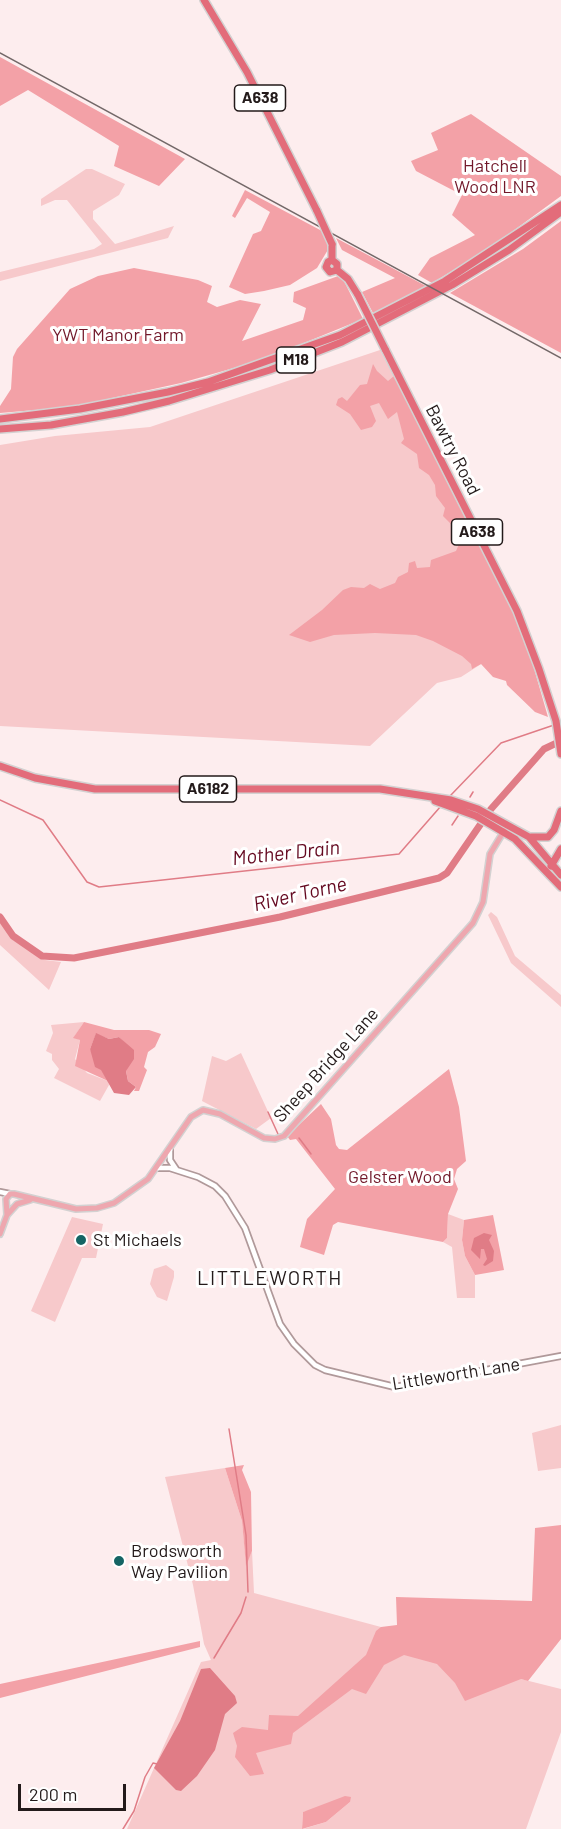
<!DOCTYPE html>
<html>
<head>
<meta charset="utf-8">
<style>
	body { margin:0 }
	#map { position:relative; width:561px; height:1829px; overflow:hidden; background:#fdedee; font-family:Barlow,sans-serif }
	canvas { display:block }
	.scale { position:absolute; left:18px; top:1784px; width:108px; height:27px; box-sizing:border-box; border:3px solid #231a1a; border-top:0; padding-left:8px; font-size:18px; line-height:21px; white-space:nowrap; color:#231a1a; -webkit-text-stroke:4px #fff; paint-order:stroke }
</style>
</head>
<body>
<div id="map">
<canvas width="561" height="1829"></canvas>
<div class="scale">200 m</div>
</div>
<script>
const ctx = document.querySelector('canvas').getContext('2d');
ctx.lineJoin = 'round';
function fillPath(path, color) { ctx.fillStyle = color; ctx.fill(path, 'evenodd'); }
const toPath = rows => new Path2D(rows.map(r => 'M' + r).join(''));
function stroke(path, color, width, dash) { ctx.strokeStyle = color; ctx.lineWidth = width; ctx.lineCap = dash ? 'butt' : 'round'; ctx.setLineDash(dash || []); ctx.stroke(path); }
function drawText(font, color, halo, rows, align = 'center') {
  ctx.font = font + ' Barlow,sans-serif'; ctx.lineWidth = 6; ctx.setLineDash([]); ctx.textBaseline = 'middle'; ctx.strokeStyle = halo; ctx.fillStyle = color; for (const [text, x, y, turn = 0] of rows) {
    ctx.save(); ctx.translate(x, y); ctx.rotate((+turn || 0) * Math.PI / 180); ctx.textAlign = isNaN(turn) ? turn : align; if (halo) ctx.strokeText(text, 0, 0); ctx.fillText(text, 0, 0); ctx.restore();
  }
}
fillPath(toPath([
	[86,169,92,169,125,184,119,195,93,211,93,219,115,244,174,226,168,238,0,281,0,272,94,249,102,244,67,200,55,200,41,206,41,199],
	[380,350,510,604,527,644,489,659,461,677,437,683,370,746,0,726,0,445,55,436,150,427],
	[491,912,497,917,515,956,561,995,561,1007,511,963,488,915],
	[0,921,13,940,45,960,61,962,49,990,0,945],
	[84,1022,74,1037,80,1040,75,1059,87,1073,108,1081,109,1085,100,1101,54,1078,59,1069,52,1060,52,1054,46,1051,53,1033,51,1025],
	[241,1053,271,1118,256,1129,202,1101,212,1056,226,1061],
	[448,1214,464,1220,462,1240,465,1256,475,1275,475,1298,457,1298,452,1247,443,1242,447,1238],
	[72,1217,103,1224,96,1258,82,1258,55,1322,31,1311],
	[166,1265,174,1271,174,1277,167,1301,157,1297,150,1284,154,1269],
	[561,1425,561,1468,538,1471,532,1433],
	[225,1468,242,1521,246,1564,252,1551,254,1593,381,1627,521,1679,561,1689,561,1732,526,1829,303,1829,326,1822,350,1802,303,1812,302,1829,127,1829,201,1662,211,1660,204,1644,193,1585,165,1477]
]), '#f7c9cb');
fillPath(toPath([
	[0,57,185,159,159,186,114,166,119,146,28,90,0,106],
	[471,114,561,176,561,196,487,250,432,283,418,275,430,258,475,235,452,215,462,195,416,171,411,161,438,150,431,133],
	[245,190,322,231,329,248,317,268,290,285,264,291,245,294,229,287,253,234,261,231,270,212,247,198,235,218,232,216],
	[561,221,561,353,450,293,523,249],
	[336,238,426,286,373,313,362,292,395,278,342,250],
	[134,268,198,280,212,286,207,302,217,307,240,300,261,304,242,341,303,320,306,308,293,302,294,292,341,275,363,319,262,360,181,383,71,407,0,413,0,406,11,389,13,357,17,349,70,289,98,276],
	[373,364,377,371,388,381,394,376,510,604,527,644,548,717,535,712,507,685,506,681,493,677,481,664,472,669,471,664,462,656,433,641,416,635,375,633,334,635,310,642,289,635,322,610,343,590,351,587,364,588,370,584,380,589,395,583,398,577,408,572,409,563,415,561,417,568,430,567,431,560,456,551,460,542,454,527,443,516,445,508,436,496,435,485,429,475,419,468,417,454,401,443,404,439,397,412,388,419,379,403,370,406,376,421,372,427,361,430,350,414,336,405,338,399,342,397,347,401,360,385,367,384],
	[84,1022,114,1030,149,1030,161,1034,155,1047,148,1052,144,1067,147,1070,139,1091,134,1091,136,1087,128,1081,126,1071,128,1046,119,1037,109,1039,96,1034,90,1049,108,1081,75,1066,80,1040,73,1038],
	[449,1069,459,1107,466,1161,457,1169,454,1179,458,1189,448,1214,447,1238,443,1242,338,1222,333,1225,324,1255,300,1247,307,1219,335,1189,296,1139,290,1140,287,1136,321,1104,331,1119,336,1145,339,1149,347,1150],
	[493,1215,504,1270,475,1275,465,1256,462,1240,464,1220],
	[244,1465,242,1470,251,1492,252,1551,246,1566,242,1521,225,1468],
	[561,1525,561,1639,528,1681,521,1679,465,1701,455,1683,437,1664,404,1655,384,1665,366,1694,352,1689,293,1733,291,1744,256,1753,264,1774,250,1776,235,1757,237,1746,233,1733,242,1727,268,1730,269,1715,298,1716,366,1655,376,1631,381,1627,397,1625,396,1597,532,1601,535,1528],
	[200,1641,200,1647,0,1698,0,1684],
	[345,1796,351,1797,350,1802,326,1822,302,1829,303,1812]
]), '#f3a1a7');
fillPath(toPath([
	[96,1033,109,1039,119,1037,134,1050,134,1059,126,1071,128,1081,136,1087,129,1095,114,1093,101,1070,95,1067,90,1049],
	[484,1233,492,1235,489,1240,494,1251,493,1261,485,1266,483,1265,487,1259,484,1249,481,1249,480,1259,471,1250,474,1238],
	[210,1668,235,1696,237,1703,225,1714,215,1750,197,1776,181,1791,176,1790,154,1768,180,1721,201,1669]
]), '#e07c86');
stroke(toPath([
	[450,796,501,743,554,725],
	[470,797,473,792],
	[0,800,43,820,87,882,99,887,399,854,441,806],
	[452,825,458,816],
	[268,1112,278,1134],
	[299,1138,311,1154],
	[229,1429,246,1535,248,1592],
	[214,1658,241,1613,246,1597],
	[123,1829,134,1811,145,1777,153,1763,157,1764]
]), '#e07c86', 1.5);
stroke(toPath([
	[0,917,13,936,42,956,74,958,280,917,439,878,447,873,491,809,544,749,561,741]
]), '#e07c86', 7);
const minor = toPath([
	[170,1149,170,1160,176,1169],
	[157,1168,170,1168,198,1177,215,1186,225,1196,245,1228,280,1324,294,1344,315,1365,325,1370,395,1387,561,1356],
	[0,1192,10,1194]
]);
const major = toPath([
	[14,1194,76,1209,97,1208,114,1203,148,1179,191,1117,203,1110,220,1114,264,1138,275,1139,284,1136,473,923,483,902,490,854,504,831],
	[7,1215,17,1204,30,1200],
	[0,1234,7,1215,6,1199,10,1194,14,1194]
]);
const highway = toPath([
	[204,0,247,72,317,211],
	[332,244,332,260,328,262,326,267,330,272,337,270],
	[332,260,337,264,337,270,348,279,358,295],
	[385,349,517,611,539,669,556,721,561,754],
	[0,419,80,409,168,392,208,382,340,335,445,281,561,205],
	[0,429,51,425,123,412,169,401,270,370,342,342,452,285,509,250,561,212],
	[0,766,35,778,95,789,380,789,451,800,478,809,529,837,561,875],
	[435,801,476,816,515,839,561,887],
	[531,837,548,837,554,830,561,811],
	[551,866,561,849]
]);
stroke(minor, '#b0999a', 8);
stroke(major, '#d3d1d1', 8);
stroke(highway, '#d3d1d1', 10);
stroke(minor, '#fff', 4.5);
stroke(major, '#eea7af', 5);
stroke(highway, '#e36c7a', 7);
stroke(toPath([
	[0,53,561,358]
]), '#736868', 1.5);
const highwayBridge = toPath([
	[317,211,332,244],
	[358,295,385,349]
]);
stroke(highwayBridge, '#d3d1d1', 10, []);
stroke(highwayBridge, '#e36c7a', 7);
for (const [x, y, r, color] of [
	[81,1240,6,"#156464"],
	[119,1561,6,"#156464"]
]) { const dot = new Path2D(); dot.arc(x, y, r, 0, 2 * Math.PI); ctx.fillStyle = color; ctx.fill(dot); stroke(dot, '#fff', 2); }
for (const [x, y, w] of [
	[260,98,51],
	[296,360,39],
	[477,532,51],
	[208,789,57]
]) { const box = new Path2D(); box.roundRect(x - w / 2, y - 13, w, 26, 4.5); ctx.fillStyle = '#fff'; ctx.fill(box); stroke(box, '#231a1a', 1.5); }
drawText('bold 16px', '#231a1a', null, [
	["A638",260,98],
	["M18",296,360],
	["A638",477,532],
	["A6182",208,789]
]);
drawText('18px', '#72182a', '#fff', [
	["Hatchell",495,166],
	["Wood LNR",495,187],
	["YWT Manor Farm",118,335],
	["Gelster Wood",400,1177]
]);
drawText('18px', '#231a1a', '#fff', [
	["Bawtry Road",453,450,63],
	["Sheep Bridge Lane",326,1065,-48],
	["Littleworth Lane",456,1374,-9]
]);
drawText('18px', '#231a1a', '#fff', [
	["St Michaels",93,1240],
	["Brodsworth",131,1551],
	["Way Pavilion",131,1572]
], 'left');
drawText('italic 20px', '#640820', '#fff', [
	["Mother Drain",286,853,-6],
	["River Torne",300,894,-13]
]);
ctx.letterSpacing = '1.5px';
drawText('20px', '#231a1a', '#fff', [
	["LITTLEWORTH",270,1278]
]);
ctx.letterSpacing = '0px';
</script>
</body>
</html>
